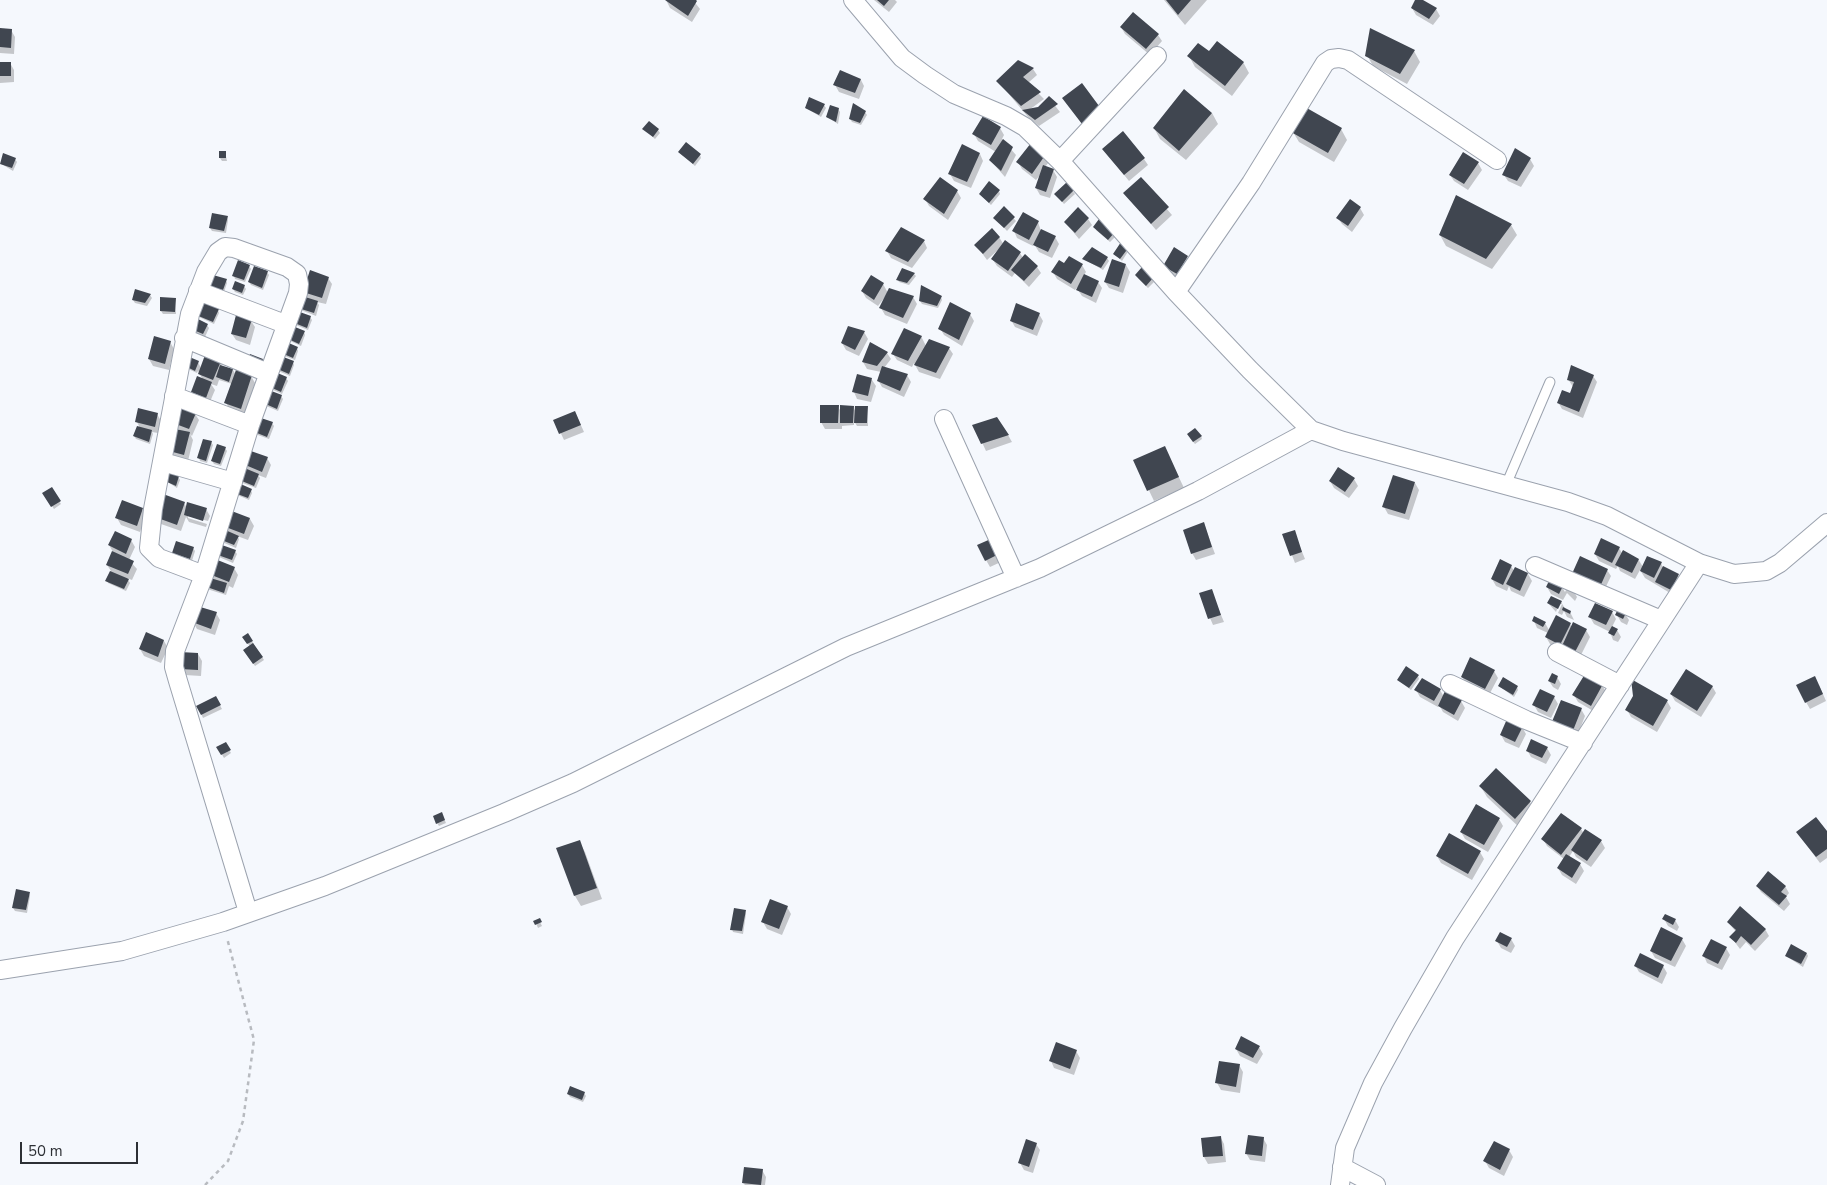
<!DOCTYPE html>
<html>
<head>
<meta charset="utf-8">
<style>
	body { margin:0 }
	#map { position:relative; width:1827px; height:1185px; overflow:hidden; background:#f5f8fd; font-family:"Nunito Sans",sans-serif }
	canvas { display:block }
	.scale { position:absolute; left:20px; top:1142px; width:118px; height:22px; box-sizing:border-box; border:2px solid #2d3035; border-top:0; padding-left:6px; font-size:15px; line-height:18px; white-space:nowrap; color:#2d3035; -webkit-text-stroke:4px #f5f8fd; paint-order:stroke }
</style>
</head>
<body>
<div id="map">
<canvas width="1827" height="1185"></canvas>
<div class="scale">50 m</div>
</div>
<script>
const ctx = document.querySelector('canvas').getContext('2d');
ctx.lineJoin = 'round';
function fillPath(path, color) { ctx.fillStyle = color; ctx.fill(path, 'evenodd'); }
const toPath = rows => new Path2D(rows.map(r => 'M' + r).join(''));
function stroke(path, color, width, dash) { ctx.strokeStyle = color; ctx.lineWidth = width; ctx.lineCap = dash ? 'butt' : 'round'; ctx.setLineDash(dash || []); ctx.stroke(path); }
fillPath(toPath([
	[666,0,693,0,700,9,692,22,670,8],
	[874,0,895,0,897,2,889,12],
	[1164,0,1207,0,1185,25],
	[1416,0,1421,0,1436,9,1440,16,1433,25,1416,15,1412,8],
	[1121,27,1158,35,1162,41,1150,55,1125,34],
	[0,29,11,30,15,37,14,54,0,53],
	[1414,51,1420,62,1407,84,1373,66,1367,55],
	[1209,53,1243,62,1249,73,1232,96,1195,67,1189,56],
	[1018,61,1033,69,1037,75,1028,83,1044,99,1029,110,1038,108,1049,98,1060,112,1039,126,1028,117,998,81],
	[0,63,10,63,14,70,14,82,0,83],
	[861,80,864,86,859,99,839,92,835,85],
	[824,105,826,108,821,117,806,108],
	[838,109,840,112,838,124,827,117],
	[865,112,867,115,861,125,852,122,850,119],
	[1212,113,1218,124,1186,160,1160,139,1154,128],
	[983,118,1000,128,1004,135,1002,139,1016,155,1005,177,990,160,996,152,978,141,974,134],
	[644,129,658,130,660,133,655,139],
	[1341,129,1347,140,1334,162,1299,142,1293,132],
	[1031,144,1049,162,1045,167,1053,170,1057,177,1050,198,1040,195,1036,188,1041,174,1036,180,1022,169,1018,162],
	[1103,149,1144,159,1148,165,1129,181],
	[225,152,227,161,222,161,220,158],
	[679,152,700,155,701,158,695,166],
	[980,154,983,161,971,188,954,181,950,174],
	[15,159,17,162,13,171,0,163],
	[1530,159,1534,166,1521,187,1508,181,1504,175],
	[1478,163,1482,170,1468,190,1454,181,1450,175],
	[1141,179,1172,215,1156,230,1125,193],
	[1067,184,1075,194,1064,204,1058,197],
	[957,191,961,198,948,220,929,206,925,199],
	[999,191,1000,194,991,205,980,194],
	[1004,208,1016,221,1007,231,995,218],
	[1360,208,1364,215,1352,232,1342,224,1338,218],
	[1023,214,1038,222,1041,231,1055,237,1059,244,1052,258,1039,252,1034,244,1033,246,1017,238,1014,231],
	[227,217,228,220,226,233,212,231,210,228],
	[1088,219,1092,225,1079,239,1065,222],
	[1100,221,1116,236,1110,242,1096,230],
	[1511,225,1517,235,1492,269,1446,246,1440,235],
	[999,237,1004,245,1020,253,1023,258,1037,267,1041,273,1029,287,1015,273,1012,277,997,266,993,260,1000,248,987,260,976,245],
	[924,241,927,248,912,268,891,258,887,251],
	[1122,243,1129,250,1122,261,1115,254],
	[1187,257,1191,263,1181,280,1168,272,1164,266],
	[1107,258,1109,261,1103,270,1084,259],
	[1065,265,1082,265,1086,272,1084,275,1098,282,1102,288,1096,303,1082,296,1078,290,1081,283,1075,290,1057,279,1053,272],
	[1126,265,1130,272,1123,293,1109,288,1105,282],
	[249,266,251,269,245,282,235,279,234,276],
	[267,272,269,275,263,290,251,285,249,282],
	[914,274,916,276,909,285,899,282,898,280],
	[871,277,883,284,888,293,913,297,917,304,907,324,885,315,881,308,888,293,878,306,866,298,862,291],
	[328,278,332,284,326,304,317,302,319,305,316,316,301,310,299,307,308,299,304,292],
	[1138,278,1152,279,1154,282,1148,288],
	[226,280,227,283,224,292,212,289,210,286],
	[244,286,246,289,243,295,235,292,233,289],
	[150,295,152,298,147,306,135,303,133,300],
	[941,297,942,300,938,308,922,304,920,301],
	[175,299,176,314,163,314,161,311],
	[218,310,219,313,214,324,199,317,197,314],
	[970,314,974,321,962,346,944,335,940,328],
	[1039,314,1043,321,1037,336,1015,327,1011,320],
	[310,317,312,320,308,330,296,325,294,322],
	[251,321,255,327,250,345,236,340,232,334],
	[207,325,209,328,205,337,194,332],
	[304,332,305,335,301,346,288,340],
	[864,332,868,339,859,356,846,350,842,343],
	[921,336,926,346,949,348,953,354,940,379,919,372,914,363,912,367,897,360,893,354],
	[170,342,174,349,169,370,153,366,149,359],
	[871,344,887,353,891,359,884,368,907,375,911,382,904,397,882,387,878,380,881,372,867,369,863,362],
	[297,348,298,351,295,360,282,355],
	[198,362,201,368,220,362,223,367,233,370,236,375,251,376,255,383,244,415,230,410,226,403,232,384,219,380,217,386,211,384,215,390,209,404,196,399,192,392,203,380,198,371,197,373,186,368],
	[293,362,294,365,290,376,276,370],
	[858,376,872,380,876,386,871,402,857,399,854,392],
	[1593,376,1597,382,1583,418,1562,409,1558,402,1570,395,1573,387,1568,379],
	[286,378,288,381,282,394,271,389],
	[281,396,283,399,278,411,264,405],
	[838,407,842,413,853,407,856,412,867,407,868,426,857,426,854,421,854,425,842,426,842,429,825,429,821,422],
	[575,412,584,432,564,440,555,421],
	[157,414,161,421,158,433,152,432,153,434,150,444,136,439,134,436,140,428,137,422],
	[195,414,199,420,192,436,190,434,193,440,188,461,174,458,170,451,179,431,175,423],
	[272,423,274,426,269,439,255,434,254,431],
	[974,425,1008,435,1012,442,986,451],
	[1201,436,1202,439,1195,444,1190,438],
	[211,442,213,445,207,463,200,461,199,458],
	[225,448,227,451,221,466,214,464,212,461],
	[1165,448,1184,488,1154,501,1135,461],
	[267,458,271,465,266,478,258,475,260,478,256,488,240,482,248,471,244,464],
	[178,477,180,480,177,488,166,481],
	[1354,479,1358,486,1349,498,1334,488,1330,481],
	[1415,483,1419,490,1409,520,1388,514,1384,507],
	[51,489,61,504,54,509,44,494],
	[251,490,252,493,249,500,235,494],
	[184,503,187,508,206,509,210,516,208,521,188,516,188,518,207,524,206,527,189,522,186,517,181,531,161,524,157,517],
	[142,509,146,516,140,532,121,525,117,518],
	[230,512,250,519,254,526,248,540,237,536,239,539,236,548,222,542,229,533,225,526],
	[1204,524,1215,554,1196,560,1192,553],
	[1294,532,1305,559,1295,563,1284,535],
	[131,540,135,547,129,560,137,569,132,580,127,578,130,583,126,591,108,583,107,580,111,571,107,565,113,552,109,545],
	[996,546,1003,561,990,567,986,560],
	[193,548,195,551,192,561,175,556,174,553],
	[1619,548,1622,553,1638,559,1643,567,1661,563,1663,568,1678,575,1682,582,1675,596,1645,578,1640,570,1635,579,1620,571,1618,566,1616,569,1599,561,1595,554],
	[235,551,237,554,233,563,219,557,217,554],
	[1511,566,1514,571,1515,568,1528,574,1532,581,1524,597,1511,591,1509,586,1507,591,1496,586,1492,579],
	[234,568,238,575,233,588,229,586,226,595,207,589,214,580,210,574],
	[1607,570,1611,576,1602,595,1577,583],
	[1547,587,1562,587,1565,592,1567,588,1573,590,1577,597,1575,601,1567,593,1563,600,1551,594],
	[1211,591,1224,622,1213,625,1210,618],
	[1561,602,1566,610,1570,612,1574,620,1567,617,1564,611,1562,615,1558,613,1562,604,1559,604,1556,612,1548,603],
	[1612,612,1616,619,1612,627,1617,630,1621,637,1618,642,1613,640,1610,632,1594,624,1590,617],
	[216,613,220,620,215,635,197,629,193,622],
	[1625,614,1629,620,1627,625,1621,622,1617,615],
	[1534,621,1545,623,1549,630,1570,624,1572,628,1586,630,1590,637,1579,659,1550,644,1546,637,1548,633,1537,628],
	[248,635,264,660,255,666,244,650,250,647,244,637],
	[164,641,168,648,161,663,144,656,140,649],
	[198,654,202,661,201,676,185,675,181,668],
	[1494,671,1498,678,1489,695,1466,684,1462,677],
	[1418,676,1419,679,1411,690,1398,680],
	[1557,677,1561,684,1558,690,1553,687,1549,681],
	[1602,685,1606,692,1595,712,1578,702,1574,695],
	[1819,685,1826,701,1810,709,1806,702],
	[1499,686,1517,687,1518,690,1514,697],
	[1712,686,1716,693,1701,717,1675,701,1671,694],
	[1416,690,1440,690,1444,697,1461,701,1465,708,1458,721,1443,712,1439,705,1438,707,1420,697],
	[1554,697,1558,704,1551,718,1538,712,1534,705],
	[216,698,222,709,203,718,198,707],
	[1667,701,1671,708,1657,732,1631,717,1627,710],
	[1581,709,1585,716,1578,734,1553,724],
	[1522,727,1526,734,1519,748,1505,742,1501,735],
	[225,743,231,753,224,758,218,748],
	[1547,748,1551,755,1546,764,1531,757,1527,750],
	[1481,787,1530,802,1536,812,1521,829,1487,797],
	[442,814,446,823,439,826,437,823],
	[1499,819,1503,826,1488,852,1465,839,1461,832],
	[1581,829,1584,834,1601,841,1605,848,1591,867,1576,857,1573,851,1569,857,1580,864,1584,871,1576,884,1562,875,1558,868,1564,859,1547,846,1543,839],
	[1827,833,1827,858,1820,863,1802,839],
	[579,841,585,852,602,899,581,906,575,896,558,849],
	[1480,852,1484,859,1472,880,1441,863,1437,856],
	[1757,886,1785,886,1789,893,1786,897,1790,904,1784,911,1761,892],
	[29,893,30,896,27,913,15,911,13,908],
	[787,907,791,914,782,935,767,929,763,922],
	[745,911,746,914,743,934,733,932,732,929],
	[1664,919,1675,920,1679,927,1677,931,1668,926],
	[539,920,542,926,538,928,535,921],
	[1728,922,1765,929,1769,936,1755,951,1746,942,1740,949,1731,937,1736,932],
	[1511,939,1515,946,1511,953,1501,948,1497,941],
	[1682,939,1686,946,1675,967,1655,958,1651,951],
	[1726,948,1730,955,1722,970,1707,963,1704,956],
	[1807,954,1808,956,1803,967,1786,956],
	[1635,965,1663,966,1667,973,1662,984,1639,972],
	[1259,1047,1263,1054,1257,1064,1240,1056,1236,1049],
	[1076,1051,1080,1058,1074,1075,1054,1068,1051,1061],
	[1239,1065,1243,1072,1240,1093,1221,1090,1217,1083],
	[584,1093,586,1096,583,1102,570,1097,568,1094],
	[1221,1138,1224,1144,1226,1162,1208,1164,1204,1157],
	[1263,1138,1267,1145,1265,1162,1250,1160,1246,1153],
	[1036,1144,1040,1150,1033,1173,1024,1170,1020,1163],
	[1509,1150,1513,1157,1504,1176,1489,1168,1485,1161],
	[762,1170,766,1177,765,1185,745,1185,743,1183]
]), '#0003');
fillPath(toPath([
	[665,0,696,0,697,1,688,16],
	[877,0,889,0,884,6],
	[1166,0,1191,0,1178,15],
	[1415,0,1423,0,1437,8,1429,19,1411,8],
	[1133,12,1159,34,1146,49,1120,27],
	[0,28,12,29,11,48,0,47],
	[1370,28,1415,50,1400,74,1365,56],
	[1217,41,1244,62,1225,86,1187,56,1198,43,1209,51],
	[1018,60,1034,68,1023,77,1041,92,1021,106,996,81],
	[0,62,11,62,11,76,0,76],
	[840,70,861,79,855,93,833,85],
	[1082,83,1102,110,1082,124,1062,98],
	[1184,89,1212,113,1179,151,1153,128],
	[1049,96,1058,104,1035,120,1022,110,1038,107],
	[809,97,825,104,819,115,805,108],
	[853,103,866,111,860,123,849,119],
	[830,105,839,108,836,122,826,117],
	[1305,107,1342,128,1328,153,1291,132],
	[983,116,1001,127,991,145,972,134],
	[649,121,659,129,653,137,642,129],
	[1123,131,1145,158,1124,175,1102,149],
	[1003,139,1013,147,1001,171,989,160],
	[686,142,701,154,693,164,678,152],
	[1031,143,1046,154,1032,174,1016,162],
	[962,144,980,153,967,182,948,174],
	[1515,148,1531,158,1517,181,1502,175],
	[219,151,226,151,226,158,219,158],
	[1463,152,1479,162,1464,184,1449,175],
	[3,153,16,158,12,168,0,164],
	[1043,165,1054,169,1046,192,1035,188],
	[940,177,958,190,944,214,923,199],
	[1141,177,1169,207,1151,224,1123,193],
	[989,181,1000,190,989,203,979,194],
	[1067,182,1074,190,1062,202,1054,194],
	[1456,195,1512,224,1486,259,1439,235],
	[1350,199,1361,207,1348,226,1336,218],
	[1004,206,1015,217,1004,228,993,218],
	[1078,207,1089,218,1075,233,1064,222],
	[1023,212,1039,221,1029,240,1012,231],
	[212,213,228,216,224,231,209,228],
	[1099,219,1115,232,1108,240,1093,227],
	[901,227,925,240,908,262,885,251],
	[992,228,1000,237,983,254,974,245],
	[1041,229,1056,236,1048,252,1033,245],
	[1005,240,1021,252,1008,271,991,259],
	[1121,242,1129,247,1120,259,1113,254],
	[1092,247,1108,257,1101,268,1082,259],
	[1174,247,1188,256,1177,274,1163,266],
	[1025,254,1038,266,1024,281,1011,270],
	[1069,256,1083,264,1071,284,1051,272,1059,260,1064,263],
	[1112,259,1126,264,1119,287,1104,282],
	[238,260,250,265,244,280,232,276],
	[254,266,268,271,262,288,248,282],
	[1142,267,1153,278,1146,286,1135,275],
	[902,268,915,273,907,283,896,280],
	[310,270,329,277,322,298,303,292],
	[1084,274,1099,281,1092,297,1076,290],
	[213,275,227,279,223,290,209,286],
	[871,275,884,283,874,300,861,291],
	[235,281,245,285,242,293,232,289],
	[921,285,942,296,937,306,919,301],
	[889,288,914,296,903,318,879,308],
	[135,289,151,294,145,303,132,300],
	[302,296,318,301,314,313,298,308],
	[160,297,176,298,175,312,160,311],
	[202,302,219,309,213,322,196,315],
	[950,302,971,313,959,340,938,329],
	[1016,303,1040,313,1033,330,1010,321],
	[297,311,311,316,307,328,292,322],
	[236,315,252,319,246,338,231,334],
	[196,318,208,324,203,334,191,329],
	[290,325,305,331,299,344,284,337],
	[848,326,865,331,855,350,841,343],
	[904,328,922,336,908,361,891,354],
	[154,336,171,341,165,364,148,359],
	[929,339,950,347,936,373,914,365],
	[284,341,298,347,293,358,279,352],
	[870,342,888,352,877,366,862,362],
	[250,354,263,359,260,366,247,361],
	[205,355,221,361,213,380,198,374],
	[278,355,294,361,289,374,273,367],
	[187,356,199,361,195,371,183,365],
	[220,365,233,369,229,382,216,377],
	[1571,365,1594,375,1579,412,1557,403,1562,390,1570,393,1574,382,1567,380],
	[882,366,908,374,900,391,877,381],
	[236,370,252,375,241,409,224,403],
	[275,372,287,377,281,392,268,386],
	[857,374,872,378,868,396,852,392],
	[197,376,212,382,206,398,191,392],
	[266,389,282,395,277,409,261,402],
	[820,405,839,405,838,423,820,423],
	[840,405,854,406,853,423,840,423],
	[180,406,196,413,189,429,173,423],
	[855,406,868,406,867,423,854,423],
	[138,408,158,413,155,427,135,422],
	[575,411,581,425,559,434,553,420],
	[258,417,273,422,267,437,252,431],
	[997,417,1009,435,981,444,972,425],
	[137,426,152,430,149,442,133,436],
	[1195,428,1202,436,1193,442,1187,434],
	[175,429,190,432,184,455,169,451],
	[203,439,212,441,206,461,197,458],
	[217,444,226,447,220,464,211,461],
	[1165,446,1179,477,1147,491,1133,460],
	[248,450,268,457,262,472,243,464],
	[242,467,259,474,254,486,237,479],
	[1338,467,1355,478,1345,492,1329,481],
	[169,472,179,476,176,486,165,481],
	[1393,475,1415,482,1405,514,1382,507],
	[236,482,252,489,248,498,232,492],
	[52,487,61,501,51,507,42,493],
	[163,494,185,502,177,525,155,517],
	[122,500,143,508,137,526,115,518],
	[187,502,207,508,203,521,184,515],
	[229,510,250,518,244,534,223,526],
	[1204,522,1212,547,1191,554,1183,530],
	[223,529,239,536,234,545,219,539],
	[1295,530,1302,552,1290,556,1282,534],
	[115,531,132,539,126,554,108,545],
	[993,538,1001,553,985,561,977,545],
	[1601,538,1620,547,1612,563,1594,554],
	[176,541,194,547,190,559,172,553],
	[219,544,236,550,232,560,215,554],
	[1623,550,1639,559,1632,573,1615,565],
	[112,551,134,561,128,574,106,565],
	[1580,556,1608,569,1599,589,1571,576],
	[1647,556,1662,562,1654,578,1640,571],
	[215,559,235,567,229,582,209,574],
	[1500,559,1512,565,1503,585,1491,579],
	[1663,566,1679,574,1671,590,1655,582],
	[1515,567,1528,573,1520,591,1506,584],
	[110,571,129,579,124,589,105,581],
	[207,577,227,583,224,593,204,586],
	[1550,579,1563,586,1559,594,1546,587],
	[1212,589,1221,615,1208,619,1199,593],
	[1551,596,1562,601,1558,609,1547,603],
	[1595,603,1613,611,1606,625,1588,617],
	[197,606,217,612,211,629,192,622],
	[1563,607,1571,611,1570,614,1562,610],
	[1618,609,1626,613,1623,619,1615,615],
	[1556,615,1571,623,1560,645,1545,637],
	[1534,616,1546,622,1543,627,1532,621],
	[1573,622,1587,629,1575,652,1562,646],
	[1612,626,1618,629,1614,636,1608,633],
	[146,632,164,640,158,657,139,649],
	[248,633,253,641,247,644,242,637],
	[253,643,263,657,253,664,243,650],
	[180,652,198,653,198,670,180,669],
	[1470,657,1495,670,1485,689,1461,677],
	[1406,666,1419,675,1409,688,1397,680],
	[1686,669,1713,686,1697,711,1670,694],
	[1552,673,1558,676,1555,684,1548,681],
	[1585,674,1603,684,1591,706,1572,695],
	[1815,676,1823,694,1805,703,1796,685],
	[1503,677,1518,686,1513,695,1498,686],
	[1422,678,1441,689,1434,701,1414,690],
	[1631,679,1668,700,1653,726,1625,710,1633,696],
	[1540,689,1555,696,1547,712,1532,705],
	[1445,691,1462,700,1454,715,1438,706],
	[216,696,221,705,201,715,196,706],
	[1561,700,1582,708,1572,733,1551,724],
	[1507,719,1523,726,1515,742,1500,735],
	[1531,739,1548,747,1542,758,1526,751],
	[226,742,231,750,221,755,216,747],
	[1496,768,1531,801,1515,819,1479,786],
	[1476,804,1500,818,1484,845,1460,832],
	[442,812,445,820,436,824,433,816],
	[1561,813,1582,828,1561,855,1541,839],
	[1816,817,1827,831,1827,849,1816,857,1796,832],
	[1585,829,1602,840,1587,861,1571,850],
	[1449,833,1481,851,1468,874,1436,856],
	[580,840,597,888,574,896,556,848],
	[1566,854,1581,863,1572,878,1557,868],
	[1768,871,1786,886,1781,892,1787,896,1779,905,1756,886],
	[16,889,30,892,26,910,12,908],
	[770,899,788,906,779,929,761,922],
	[1740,906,1766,929,1751,945,1741,936,1736,943,1729,937,1736,930,1727,922],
	[734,908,746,910,742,931,730,930],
	[1665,914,1676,919,1673,925,1662,919],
	[540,918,542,922,535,925,533,921],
	[1661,927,1683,938,1671,961,1650,951],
	[1500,932,1512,938,1507,947,1495,941],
	[1711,939,1727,947,1718,964,1702,956],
	[1791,944,1807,953,1801,964,1785,956],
	[1640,953,1664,965,1658,978,1634,966],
	[1241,1036,1260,1046,1253,1058,1235,1049],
	[1056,1042,1077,1050,1070,1069,1049,1061],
	[1219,1061,1240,1064,1236,1087,1215,1083],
	[570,1086,585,1092,582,1100,567,1094],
	[1248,1135,1264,1137,1262,1156,1245,1154],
	[1221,1136,1223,1156,1203,1157,1201,1138],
	[1026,1139,1037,1143,1029,1167,1018,1163],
	[1494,1141,1510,1149,1500,1170,1483,1161],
	[744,1167,763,1169,761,1185,742,1183]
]), '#404650');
const service = toPath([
	[1506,485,1550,382]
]);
const minor = toPath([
	[853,0,902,58,925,75,954,94,1006,116,1025,127,1060,161,1176,292,1250,370,1311,430,1343,441,1568,502,1607,516,1699,563,1734,574,1766,571,1780,563,1827,523],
	[1060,161,1157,56],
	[198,291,285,324],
	[1176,292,1251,183,1325,63,1331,59,1339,58,1348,60,1497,160],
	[184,338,268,373],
	[174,396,250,425],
	[944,419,1016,578],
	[163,462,233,482],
	[1535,566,1661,620],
	[204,575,159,558,149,548,153,509,190,314,206,272,218,252,225,247,234,248,287,267,297,274,299,284,298,293,250,425,204,575,175,651,174,667,178,681,248,912],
	[1557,652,1620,685],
	[1450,684,1526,720,1583,743],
	[0,970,122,951,223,922,325,886,504,813,573,783,846,647,1040,568,1198,491,1311,430],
	[1342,1167,1376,1185],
	[1340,1185,1345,1148,1373,1083,1403,1028,1455,938,1699,563]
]);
stroke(service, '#9ba2ae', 11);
stroke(minor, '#9ba2ae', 20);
stroke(toPath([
	[205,1185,228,1161,243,1121,254,1040,227,938]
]), '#b8bbc0', 2.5, [4, 4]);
stroke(service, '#fff', 9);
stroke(minor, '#fff', 18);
</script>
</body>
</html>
